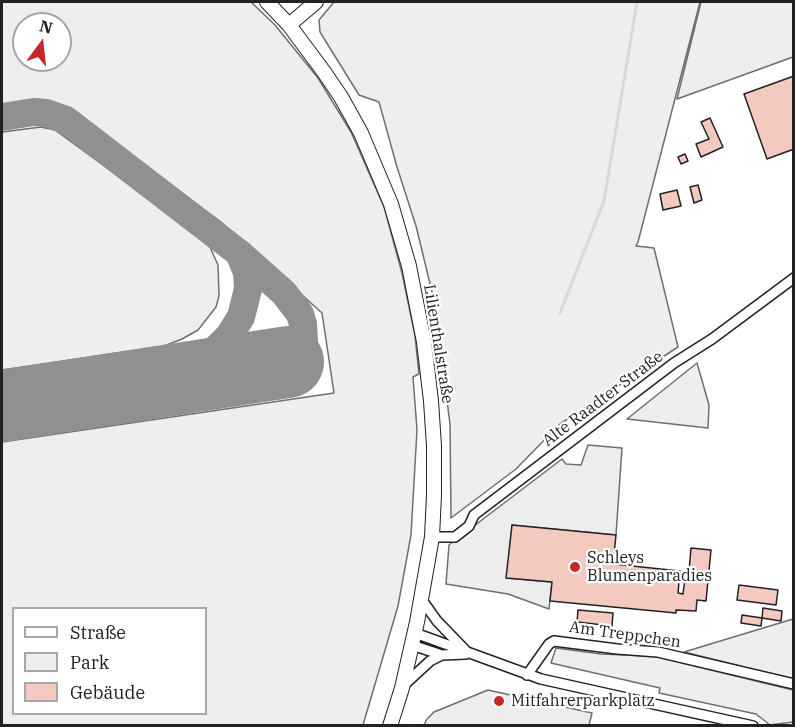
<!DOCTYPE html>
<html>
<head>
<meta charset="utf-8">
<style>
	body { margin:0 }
	#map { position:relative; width:795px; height:727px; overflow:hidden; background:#fff; font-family:"IBM Plex Serif",serif }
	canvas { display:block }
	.frame { position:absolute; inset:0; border:3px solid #222; pointer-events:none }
	.legend { position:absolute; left:12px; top:607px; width:195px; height:108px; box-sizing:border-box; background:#fff; border:2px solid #a7a7a7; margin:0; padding:8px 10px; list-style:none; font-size:18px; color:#222 }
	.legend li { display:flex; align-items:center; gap:12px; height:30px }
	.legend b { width:30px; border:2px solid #a7a7a7 }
	.north { position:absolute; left:12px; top:12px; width:60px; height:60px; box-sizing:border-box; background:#fff; border:2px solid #a7a7a7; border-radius:50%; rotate:15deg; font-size:16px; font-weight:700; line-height:24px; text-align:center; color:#222 }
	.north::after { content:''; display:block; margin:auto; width:21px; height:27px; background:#c62828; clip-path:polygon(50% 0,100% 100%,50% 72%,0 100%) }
</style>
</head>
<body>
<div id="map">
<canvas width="795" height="727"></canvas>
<div class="frame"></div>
<ul class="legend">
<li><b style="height:8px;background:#fff"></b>Straße</li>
<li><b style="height:16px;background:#eee"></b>Park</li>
<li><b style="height:16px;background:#f3c9c0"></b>Gebäude</li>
</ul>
<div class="north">N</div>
</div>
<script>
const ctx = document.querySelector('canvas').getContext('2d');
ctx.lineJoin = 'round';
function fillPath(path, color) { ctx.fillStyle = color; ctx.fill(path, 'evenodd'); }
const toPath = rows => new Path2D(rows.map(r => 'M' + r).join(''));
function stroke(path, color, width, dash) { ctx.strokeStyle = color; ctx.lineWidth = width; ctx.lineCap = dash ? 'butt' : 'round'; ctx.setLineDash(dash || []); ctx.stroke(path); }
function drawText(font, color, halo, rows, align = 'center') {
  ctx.font = font + ' "IBM Plex Serif",serif'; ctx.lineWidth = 4.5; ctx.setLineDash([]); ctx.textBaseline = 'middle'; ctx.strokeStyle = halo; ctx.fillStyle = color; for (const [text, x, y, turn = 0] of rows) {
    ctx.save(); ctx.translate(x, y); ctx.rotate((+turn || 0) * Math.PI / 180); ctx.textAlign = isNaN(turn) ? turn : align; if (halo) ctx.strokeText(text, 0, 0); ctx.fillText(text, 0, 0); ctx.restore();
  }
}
const green = toPath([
	[2,2,251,2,275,25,318,78,351,132,384,207,402,273,415,336,419,374,413,377,417,430,411,535,398,606,363,725,2,725,2,442,334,393,322,313,221,222,70,110,43,100,2,106,2,2],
	[24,24,60,24,60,60,24,60,24,24],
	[14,608,206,608,206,714,14,714,14,608],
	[334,2,700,2,638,242,636,246,654,248,678,347,560,424,516,469,451,518,450,424,434,300,416,226,397,167,379,102,359,95,320,32,319,20,334,2],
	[701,2,793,2,793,57,677,99,701,2],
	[41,127,55,130,196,233,210,247,218,265,219,296,216,307,198,330,182,339,164,346,2,370,2,132,41,127],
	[697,363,709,405,708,428,627,419,697,363],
	[793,619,793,679,684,652,793,619],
	[556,648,601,654,653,656,793,690,793,722,770,725,756,714,659,693,660,688,551,663,556,648]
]);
fillPath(green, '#eee');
stroke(green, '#6f6f6f', 1.5);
const parking = toPath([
	[588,445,622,448,616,535,512,525,507,578,552,582,549,609,508,594,446,584,449,545,562,459,566,464,581,465,588,445],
	[488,690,592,713,589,725,424,725,427,719,434,712,488,690]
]);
fillPath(parking, '#ededed');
stroke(parking, '#6f6f6f', 1.5);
stroke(toPath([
	[560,313,604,201,637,2]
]), '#d9d9d9', 3);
stroke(toPath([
	[2,117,34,112,46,113,66,120,239,253,284,293,300,314,303,324,304,342,299,355,288,362],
	[130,386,162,379,193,367,213,352,229,336,241,317,248,289,247,272,239,253]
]), '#909090', 28);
stroke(toPath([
	[2,406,288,362]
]), '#909090', 72);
const building = toPath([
	[794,76,794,149,767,159,744,94,794,76],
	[710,118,723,147,701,157,696,144,709,139,701,122,710,118],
	[685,154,688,161,681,164,678,157,685,154],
	[698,185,702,200,694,203,690,187,698,185],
	[677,190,681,206,663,210,660,194,677,190],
	[512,525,616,535,613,564,680,571,678,593,683,594,686,570,689,571,691,548,711,550,706,601,697,600,696,611,676,610,676,613,550,601,552,582,506,578,512,525],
	[739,585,778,590,776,605,737,600,739,585],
	[763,608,782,611,781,621,762,618,763,608],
	[578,610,613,613,612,626,577,622,578,610],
	[742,615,762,618,761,626,741,623,742,615]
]);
fillPath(building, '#f3c9c0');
stroke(building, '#222', 1.5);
const minor = toPath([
	[432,537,455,537,469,526,474,515,674,363,712,339,794,278],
	[422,600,437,621,465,650],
	[415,633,541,679,753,726],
	[412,645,442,655],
	[527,675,549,644,554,641,617,649,658,652,794,684],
	[404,685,430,661,442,655,466,654]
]);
const secondary = toPath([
	[267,2,289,25,324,72,341,97,361,133,391,204,409,266,424,342,431,401,434,446,434,495,432,537,417,622,402,688,390,726],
	[289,25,316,2]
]);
stroke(minor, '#222', 12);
stroke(secondary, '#222', 16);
stroke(minor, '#fff', 9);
stroke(secondary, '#fff', 14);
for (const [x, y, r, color] of [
	[575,567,6,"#c62828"],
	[499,701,6,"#c62828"]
]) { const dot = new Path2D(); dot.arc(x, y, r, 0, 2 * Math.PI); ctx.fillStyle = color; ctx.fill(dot); stroke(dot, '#fff', 2); }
drawText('16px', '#222', '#fff', [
	["Lilienthalstraße",438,344,81],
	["Alte Raadter Straße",603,399,-37],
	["Am Treppchen",625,635,8]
]);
drawText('16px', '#222', '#fff', [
	["Schleys",587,558],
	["Blumenparadies",587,576],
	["Mitfahrerparkplatz",511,701]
], 'left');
</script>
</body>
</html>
